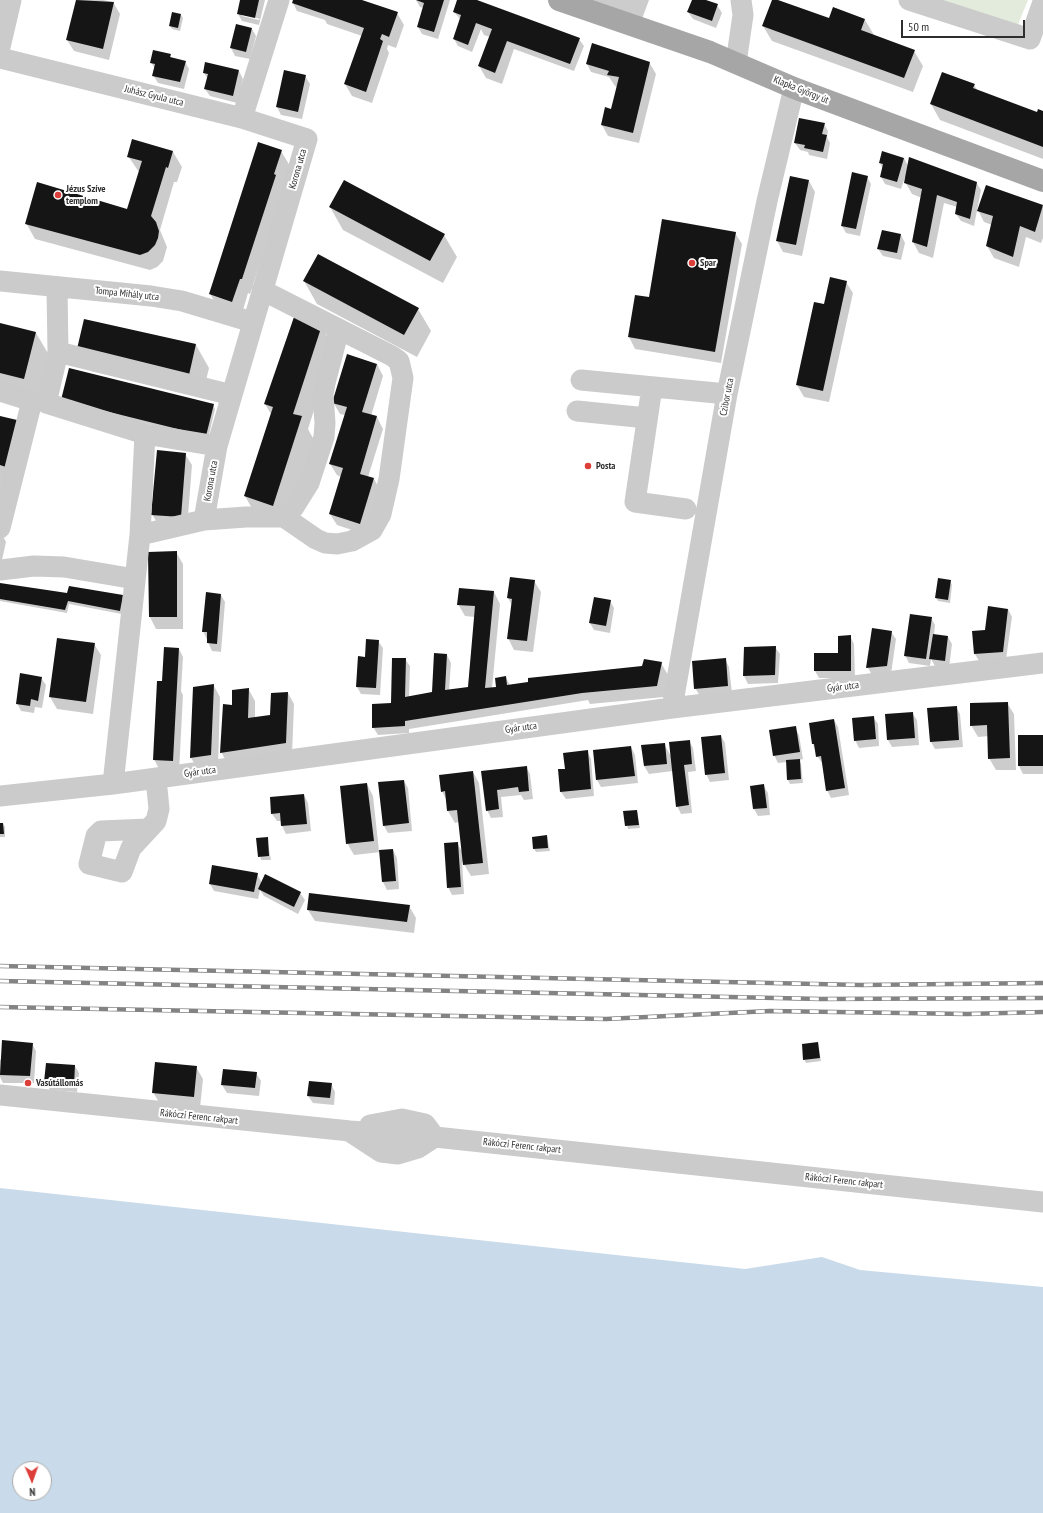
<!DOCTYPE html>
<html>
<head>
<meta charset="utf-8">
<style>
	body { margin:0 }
	#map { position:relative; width:1043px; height:1513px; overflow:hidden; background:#fff; font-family:"PT Sans Narrow",sans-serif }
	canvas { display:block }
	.north { position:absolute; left:12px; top:1461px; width:40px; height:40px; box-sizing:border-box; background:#fff; border:1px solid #ababab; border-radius:50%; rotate:178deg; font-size:11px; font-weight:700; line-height:16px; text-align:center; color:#2e2e2e }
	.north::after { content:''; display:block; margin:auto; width:14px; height:18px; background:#dc3e39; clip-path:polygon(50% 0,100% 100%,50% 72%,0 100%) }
	.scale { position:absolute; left:901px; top:20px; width:124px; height:18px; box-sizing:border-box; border:2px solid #2e2e2e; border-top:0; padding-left:5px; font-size:12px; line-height:14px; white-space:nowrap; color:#2e2e2e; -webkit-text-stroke:3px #fff; paint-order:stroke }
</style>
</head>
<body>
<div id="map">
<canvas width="1043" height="1513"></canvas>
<div class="north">N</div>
<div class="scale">50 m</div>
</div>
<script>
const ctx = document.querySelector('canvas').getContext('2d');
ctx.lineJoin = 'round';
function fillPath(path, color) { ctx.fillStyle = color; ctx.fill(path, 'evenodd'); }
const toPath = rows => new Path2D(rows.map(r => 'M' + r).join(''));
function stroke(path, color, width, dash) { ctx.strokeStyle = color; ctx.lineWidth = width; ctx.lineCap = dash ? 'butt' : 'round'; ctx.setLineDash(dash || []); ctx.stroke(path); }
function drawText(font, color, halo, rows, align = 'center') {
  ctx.font = font + ' "PT Sans Narrow",sans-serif'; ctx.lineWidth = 4; ctx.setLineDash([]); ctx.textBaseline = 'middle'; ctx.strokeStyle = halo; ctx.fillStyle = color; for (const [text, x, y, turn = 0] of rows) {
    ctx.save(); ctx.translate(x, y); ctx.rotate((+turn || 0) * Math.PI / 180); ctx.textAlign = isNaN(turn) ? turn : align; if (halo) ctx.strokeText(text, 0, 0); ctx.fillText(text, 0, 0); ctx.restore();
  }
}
fillPath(toPath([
	[936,0,1028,0,1017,27]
]), '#e2ebdc');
fillPath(toPath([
	[0,1188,745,1269,822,1257,860,1270,1043,1287,1043,1513,0,1513],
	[20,1469,44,1469,44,1493,20,1493]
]), '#c9daea');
fillPath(toPath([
	[77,0,103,0,113,2,120,14,109,60,74,51,67,40],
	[241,0,265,0,259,25,242,21,238,14],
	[242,14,260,19,259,20,242,16],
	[294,0,359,0,397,13,404,25,396,48,388,45,387,49,389,53,372,103,352,96,345,84,362,36,327,24,325,20,297,11,293,3],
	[416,0,450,0,438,39,422,34,418,27,424,8,420,7],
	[459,0,474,0,579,39,584,46,574,71,514,49,502,84,486,78,479,66,490,37,484,35,481,29,472,52,458,46,454,39,461,20,454,12],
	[591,0,649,0,642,19],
	[693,0,703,0,717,5,722,13,716,28,693,19,688,12],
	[773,0,829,20,833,8,865,20,874,35,914,51,923,66,913,92,772,41,763,26],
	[181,15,183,18,180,31,172,29,170,26],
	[252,29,256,36,250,59,235,56,231,48],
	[593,44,649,62,656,74,639,143,608,136,602,125,612,110,617,87,615,86,609,77,591,72,587,64],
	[170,55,172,59,185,62,189,69,184,89,158,83,153,75,155,69,151,62],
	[239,71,243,79,237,103,210,96,205,89,208,79,204,73],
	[305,76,310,84,302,119,281,115,277,107],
	[974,85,978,91,1037,113,1043,112,1043,159,940,120,931,104],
	[824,124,828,131,827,137,830,143,827,159,809,155,808,152,800,150,795,143],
	[133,140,173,152,182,167,177,182,174,182,160,230,167,247,163,261,157,267,150,270,35,239,26,223,128,210,139,172,128,156],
	[281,151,290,166,284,191,250,294,248,293,241,317,219,309,210,294],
	[904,158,908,166,976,182,981,190,974,226,961,221,956,214,957,207,944,203,933,258,919,253,913,242,922,198,912,194,905,182,906,177,905,177,901,189,885,184,881,177,883,169,880,163],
	[790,177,809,181,815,192,802,256,783,252,777,241],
	[867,177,871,184,860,236,846,233,842,226],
	[987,186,1043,207,1043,238,1041,243,1026,237,1019,267,994,258,987,246,992,225,984,222,978,210],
	[330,207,444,235,457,257,443,283,343,230],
	[882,231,901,235,905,243,901,260,883,256,878,249],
	[735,233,742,244,721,363,635,349,629,337,636,296,650,298],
	[304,281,418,309,431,331,417,357,317,304],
	[846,282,853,293,829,402,804,397,797,385,815,304,825,306],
	[321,326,334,348,308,429,314,440,286,528,258,519,245,496,271,414,265,404],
	[0,328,36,333,49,355,37,401,0,388],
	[196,345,209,368,202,397,91,371,78,349],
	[377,364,383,376,371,416,377,417,383,429,368,477,374,479,380,490,367,535,337,525,330,514,341,477,337,475,330,464,345,415,340,414,333,402],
	[64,403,213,405,215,409,208,439],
	[0,417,18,489,0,484],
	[185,454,192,465,187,528,159,526,152,514],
	[0,531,6,542,0,569],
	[176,552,183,564,183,629,156,629,150,617,149,553],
	[534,581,541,592,533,652,514,650,508,638,512,605,508,598],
	[950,581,952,585,950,603,938,601,936,598],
	[0,584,68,595,123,596,125,599,122,614,69,604,67,613,0,601],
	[494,592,500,604,492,688,497,687,506,678,510,685,643,667,661,663,668,675,664,697,590,704,588,700,409,729,409,733,378,735,373,727,392,704,405,659,410,666,409,697,432,693,447,655,451,663,449,691,468,688,475,617,465,616,458,604],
	[221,595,225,602,221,652,212,651,203,631],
	[610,601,614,608,610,633,594,630,590,623],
	[1008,609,1012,617,1006,659,979,661,975,654,986,631],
	[931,618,935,625,934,635,948,637,952,644,949,668,935,666,931,659,930,666,909,663,905,655],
	[873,629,891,632,896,639,891,674,872,675,868,668],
	[850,636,854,644,855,678,819,678,815,671,839,654],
	[58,639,94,644,101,655,93,714,57,709,50,697],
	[378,641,383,648,380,695,361,694,357,687,365,658],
	[775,647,780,654,778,683,748,684,744,676,745,648],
	[179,649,183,657,181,691,183,695,179,772,160,771,154,759,163,682],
	[725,659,729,667,732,693,700,696,695,688],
	[41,678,46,685,42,708,35,707,34,713,21,711,17,703],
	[214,686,220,697,218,767,198,769,191,758,194,688],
	[249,690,255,701,255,718,271,716,288,693,294,704,292,755,228,764,221,752,232,706],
	[1007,703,1014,714,1016,770,996,770,989,758,989,736,978,737,971,725],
	[956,707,960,714,963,747,935,749,931,742,929,709],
	[912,713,917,720,919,745,892,747,888,740],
	[873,717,878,724,879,746,859,748,855,740],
	[834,720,838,727,849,795,831,798,827,790,823,764,817,756,813,744,810,724],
	[795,728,799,735,803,759,799,760,801,764,803,783,790,784,788,780,787,762,778,763,774,755],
	[721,736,725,743,729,780,710,782,706,774],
	[1019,736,1043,736,1043,774,1023,774,1019,766],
	[689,741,693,748,696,771,688,772,692,813,681,814,677,806,673,771,649,774,644,766,642,746,664,744,671,756],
	[631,747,635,755,638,783,601,787,597,780],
	[587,751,591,759,594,796,566,799,561,792,559,770,566,770],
	[526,767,530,774,533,799,524,800,521,795,501,797,503,817,491,818,487,810,482,772],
	[473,772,479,783,489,874,471,876,462,861,464,894,452,895,448,887,457,843,463,853,459,822,455,823,448,811,447,801,442,791],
	[404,781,408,788,412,831,388,833,384,826],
	[367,784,373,796,379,851,393,850,397,858,399,889,387,890,383,882,381,852,354,855,347,843],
	[763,785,768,793,770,815,758,816,754,809],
	[304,795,308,803,311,831,286,834,282,826,281,821,277,821,272,814],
	[637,811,640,828,628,829,624,812],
	[0,824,3,824,5,827,5,837,0,837],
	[547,836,550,851,536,852,534,849],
	[257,838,267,838,271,860,261,860],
	[257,874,262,883,300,893,305,900,298,914,264,896,260,890,258,899,214,891,210,884],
	[409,906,416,918,414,933,315,921,308,910],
	[818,1043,821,1061,806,1063,804,1059],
	[32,1044,36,1051,34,1083,3,1083,0,1077,0,1059,1,1060],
	[75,1066,79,1073,77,1092,50,1090,45,1082],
	[196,1067,203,1079,200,1108,160,1104,153,1092],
	[256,1073,261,1081,259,1096,227,1093,222,1085],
	[331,1084,335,1092,334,1105,313,1103,308,1096]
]), '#0003');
fillPath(toPath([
	[76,0,114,2,103,49,66,40],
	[240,0,259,0,255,18,237,14],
	[293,0,362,0,398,12,389,37,382,34,380,39,383,41,366,92,344,84,364,28,292,3],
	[416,0,444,0,434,32,417,27,424,3],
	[457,0,477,0,580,38,570,64,507,41,495,73,478,66,492,29,476,23,468,45,453,39,461,15,453,12],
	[692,0,706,0,718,4,712,21,687,12],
	[772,0,778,0,829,18,833,7,865,19,861,30,915,50,904,78,762,26],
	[172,12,181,14,178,28,169,26],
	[236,24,252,28,246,52,230,48],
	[592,43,650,62,633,133,601,125,605,107,611,109,619,77,607,75,609,71,586,64],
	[153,50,171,54,170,57,186,61,180,82,152,76,155,64,150,63],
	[205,62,239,70,233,96,204,89,208,74,203,73],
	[284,70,306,75,298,112,276,107],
	[942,72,975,84,973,88,1037,112,1038,109,1043,111,1043,147,930,104],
	[799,118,825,123,822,134,827,135,823,152,804,148,805,145,794,143],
	[132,139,173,151,168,168,166,167,151,216,156,222,159,231,158,238,155,245,148,252,140,255,25,224,37,182,127,209,142,161,127,157],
	[258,142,282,150,274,174,276,175,242,279,240,279,232,302,209,294],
	[882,151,904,158,897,182,880,177,883,164,879,163],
	[909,157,977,182,970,219,955,214,957,202,937,195,927,247,912,242,922,189,904,183],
	[852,172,868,176,856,229,841,226],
	[790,176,809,180,796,245,776,241],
	[344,180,445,234,430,261,329,207],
	[986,185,1043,205,1035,232,1020,226,1013,257,986,246,993,216,977,211],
	[662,219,736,232,715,352,628,337,635,295,649,297],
	[882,230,901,234,897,253,877,249],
	[318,254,419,308,404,335,303,281],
	[830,277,847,281,823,391,796,385,814,302,824,304],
	[294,317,322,325,293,414,302,416,273,506,244,496,273,407,264,404],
	[84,319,196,344,189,375,77,349],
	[0,323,36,332,24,379,0,373],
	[347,354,377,364,362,412,377,416,360,474,374,478,360,524,329,514,343,468,329,464,347,407,332,403],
	[69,368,214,404,206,436,61,400],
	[0,416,17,420,6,467,0,465],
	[157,450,186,453,181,517,151,515],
	[177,551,177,617,149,617,148,552],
	[510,577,535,580,527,641,507,639,512,599,507,598],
	[938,578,951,580,948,600,935,598],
	[0,583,67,593,69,586,123,595,120,611,68,601,65,610,0,599],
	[459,588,494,591,485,688,496,687,495,678,506,676,507,685,528,682,528,678,642,666,644,659,662,662,657,686,582,693,405,721,405,726,372,728,372,704,391,703,392,658,406,658,405,697,432,692,434,653,447,654,445,690,468,687,475,606,457,605],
	[206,592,221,594,217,644,207,643,207,632,202,632],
	[594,597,611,600,606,626,589,623],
	[988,606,1008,609,1003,652,974,654,972,631,985,630],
	[910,614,932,617,926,659,904,656],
	[872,628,892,631,887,666,866,668],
	[933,634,948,636,945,661,929,659],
	[851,635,851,671,814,671,814,653,838,653,838,636],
	[57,638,95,643,86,702,49,697],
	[366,639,379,640,376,688,356,687,358,656,365,657],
	[776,646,775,675,743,676,744,647],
	[164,647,179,648,173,761,153,760,157,681,162,681],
	[726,658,728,686,694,689,692,661],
	[20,673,42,677,38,701,31,699,30,706,16,704],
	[214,684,211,755,190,758,193,687],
	[249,688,248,718,270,715,271,693,288,692,286,743,220,753,223,704,232,705,232,690],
	[1008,702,1010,758,988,759,987,725,970,726,970,703],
	[957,706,959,740,930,742,927,708],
	[913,712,915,738,887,740,885,714],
	[874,716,876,739,854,741,852,718],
	[834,719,845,788,826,791,821,756,816,757,814,744,812,744,809,723],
	[796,726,800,752,773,756,769,730],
	[721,735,725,773,705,775,701,737],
	[1018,735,1043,735,1043,766,1018,766],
	[690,740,692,764,684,765,689,805,676,807,669,742],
	[665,743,667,764,644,766,641,745],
	[631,746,635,776,596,780,593,750],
	[588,750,591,789,560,792,558,769,565,769,563,753],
	[800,759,801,779,787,780,786,760],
	[527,766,529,791,519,792,518,787,497,790,499,809,486,811,481,771],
	[473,771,483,863,463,865,457,810,447,811,445,791,441,792,439,775],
	[404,780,409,823,383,826,378,782],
	[367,783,374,841,346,844,340,786],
	[764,784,767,808,753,809,750,786],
	[304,794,307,824,281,826,280,813,271,814,270,797],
	[637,810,639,825,625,826,623,811],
	[0,823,3,823,4,834,0,834],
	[547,835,548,848,533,849,532,837],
	[268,837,269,856,258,857,256,838],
	[458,842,461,887,447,888,444,843],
	[393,849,396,881,382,882,379,850],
	[212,865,258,873,254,892,209,884],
	[265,874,301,892,294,907,258,889],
	[309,893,410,905,407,922,307,910],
	[2,1040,33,1043,30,1076,0,1075],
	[818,1042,820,1058,803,1060,802,1044],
	[155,1062,197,1066,194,1097,152,1093],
	[46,1063,75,1065,74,1085,44,1082],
	[223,1069,257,1072,255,1088,221,1085],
	[309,1081,332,1083,330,1098,307,1096]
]), '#151515');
stroke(toPath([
	[909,0,1030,39,1043,2],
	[0,47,11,0],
	[0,58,242,118,307,139,217,446,204,520,140,535,113,784],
	[736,63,743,15,741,0],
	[242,118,279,0],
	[0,281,151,296,182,301,252,322],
	[57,287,58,352,46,403,145,434,217,446],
	[262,290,392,356,399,361,403,378,389,479,381,514,372,530,352,541,337,544,325,543,316,539,284,517],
	[58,352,232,395],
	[581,380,727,394],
	[652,387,635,502,686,509],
	[0,391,32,401,0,528],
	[577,411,647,418],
	[204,520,246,517,284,517,294,507,309,483,324,437,325,423,323,394,325,383,339,329],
	[140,535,145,434],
	[0,570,34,566,64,567,135,579],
	[672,708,727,394,767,201,794,88],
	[0,796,113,784,672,708,1043,663],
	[148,829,101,831,96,836,89,864,122,872,131,848,156,821,159,809,156,778],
	[0,1095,350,1131,435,1137,1043,1202],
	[370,1125,402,1119,425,1124,431,1132],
	[352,1133,381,1152,398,1154,418,1148,435,1137]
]), '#cbcbcb', 21);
stroke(toPath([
	[559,0,710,52,794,88,1043,181]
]), '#a6a6a6', 22);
const rail = toPath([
	[0,966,861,985,1043,983],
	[0,981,821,999,1043,998],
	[0,1007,606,1019,770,1011,967,1014,1043,1012]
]);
stroke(rail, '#838383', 4.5);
stroke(rail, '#fff', 3, [9]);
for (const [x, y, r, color] of [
	[58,195,4,"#dc3e39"],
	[692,263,4,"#dc3e39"],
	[588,466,4,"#dc3e39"],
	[28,1083,4,"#dc3e39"]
]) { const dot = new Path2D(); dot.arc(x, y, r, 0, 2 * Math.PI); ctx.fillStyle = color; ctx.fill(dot); stroke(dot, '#fff', 1.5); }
drawText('10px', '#2e2e2e', '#fff', [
	["Klapka György út",801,90,22],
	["Juhász Gyula utca",154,96,14],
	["Korona utca",298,169,-74],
	["Tompa Mihály utca",127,294,6],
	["Czibor utca",727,397,-79],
	["Korona utca",211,481,-80],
	["Gyár utca",843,687,-7],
	["Gyár utca",521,728,-8],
	["Gyár utca",200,772,-8],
	["Rákóczi Ferenc rakpart",199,1117,6],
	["Rákóczi Ferenc rakpart",522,1146,6],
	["Rákóczi Ferenc rakpart",844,1181,6]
]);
drawText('bold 10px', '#2e2e2e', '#fff', [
	["Jézus Szíve",66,189],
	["templom",66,201],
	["Spar",700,263],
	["Posta",596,466],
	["Vasútállomás",36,1083]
], 'left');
</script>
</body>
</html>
